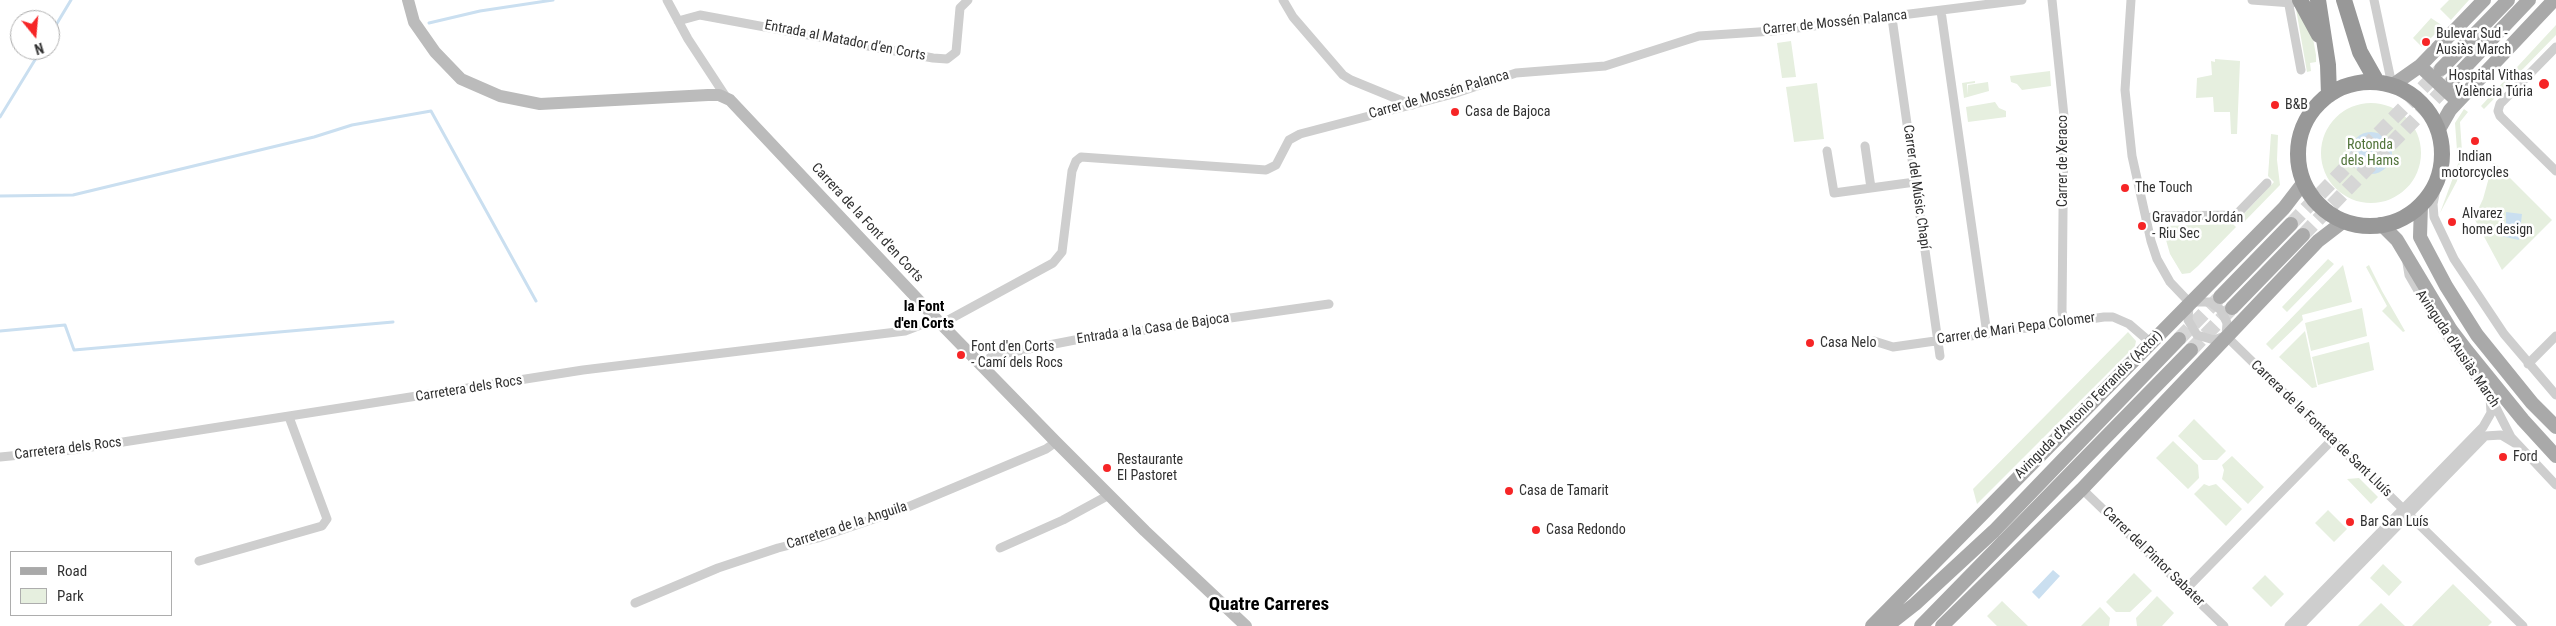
<!DOCTYPE html>
<html>
<head>
<meta charset="utf-8">
<style>
	body { margin:0 }
	#map { position:relative; width:2556px; height:626px; overflow:hidden; background:#fff; font-family:"Roboto Condensed",sans-serif }
	canvas { display:block }
	.legend { position:absolute; left:10px; top:551px; width:162px; height:65px; box-sizing:border-box; background:#fff; border:1px solid #adadad; margin:0; padding:6px 9px; list-style:none; font-size:15px; color:#313131 }
	.legend li { display:flex; align-items:center; gap:10px; height:25px }
	.legend b { width:25px; border:1px solid #adadad }
	.north { position:absolute; left:10px; top:10px; width:50px; height:50px; box-sizing:border-box; background:#fff; border:1px solid #adadad; border-radius:50%; rotate:163deg; font-size:14px; font-weight:700; line-height:20px; text-align:center; color:#313131 }
	.north::after { content:''; display:block; margin:auto; width:18px; height:22px; background:#f62526; clip-path:polygon(50% 0,100% 100%,50% 72%,0 100%) }
</style>
</head>
<body>
<div id="map">
<canvas width="2556" height="626"></canvas>
<ul class="legend">
<li><b style="height:6px;background:#a9a9a9"></b>Road</li>
<li><b style="height:14px;background:#e6efdf"></b>Park</li>
</ul>
<div class="north">N</div>
</div>
<script>
const ctx = document.querySelector('canvas').getContext('2d');
ctx.lineJoin = 'round';
function fillPath(path, color) { ctx.fillStyle = color; ctx.fill(path, 'evenodd'); }
const toPath = rows => new Path2D(rows.map(r => 'M' + r).join(''));
function stroke(path, color, width, dash) { ctx.strokeStyle = color; ctx.lineWidth = width; ctx.lineCap = dash ? 'butt' : 'round'; ctx.setLineDash(dash || []); ctx.stroke(path); }
function drawText(font, color, halo, rows, align = 'center') {
  ctx.font = font + ' "Roboto Condensed",sans-serif'; ctx.lineWidth = 5; ctx.setLineDash([]); ctx.textBaseline = 'middle'; ctx.strokeStyle = halo; ctx.fillStyle = color; for (const [text, x, y, turn = 0] of rows) {
    ctx.save(); ctx.translate(x, y); ctx.rotate((+turn || 0) * Math.PI / 180); ctx.textAlign = isNaN(turn) ? turn : align; if (halo) ctx.strokeText(text, 0, 0); ctx.fillText(text, 0, 0); ctx.restore();
  }
}
fillPath(toPath([
	[2449,0,2469,0,2451,20,2440,9],
	[2296,9,2312,33,2316,55,2316,62,2310,63,2311,71,2307,72],
	[2431,18,2443,26,2422,47,2413,38],
	[2556,25,2556,35,2484,109,2481,106],
	[1791,41,1796,77,1782,78,1777,43],
	[2215,59,2240,61,2237,134,2231,134,2230,112,2214,112,2213,97,2196,98,2197,78,2212,75,2211,61,2215,62],
	[2050,71,2051,86,2022,90,2017,84,2011,82,2010,76],
	[1975,81,1975,83,1967,84,1968,95,1968,85,1988,82,1989,91,1964,98,1962,83],
	[1817,83,1824,139,1794,142,1786,87],
	[1995,102,1999,108,2006,111,2006,117,1968,122,1966,107],
	'2321 153a50 50 0 1 1 100 0a50 50 0 1 1-100 0Z',
	[2464,109,2468,112,2460,122,2462,152,2457,181,2440,213,2458,164,2455,123],
	[2271,134,2278,135,2277,160,2280,185,2242,224,2238,220,2274,182,2268,176],
	[2493,163,2496,164,2552,220,2502,270,2474,218,2483,199],
	[2233,224,2236,227,2198,266,2190,273,2182,274,2170,254,2162,226],
	[2328,259,2334,264,2287,312,2282,307],
	[2343,265,2352,302,2302,315,2303,320,2272,350,2266,344],
	[2369,265,2382,291,2405,331,2403,332,2382,311,2387,306,2366,267],
	[2362,308,2367,336,2311,351,2305,323],
	[2305,331,2317,387,2312,388,2279,357],
	[2128,332,2136,341,2135,346,1977,504,1973,489],
	[2369,342,2374,370,2318,385,2312,357],
	[2194,419,2226,451,2217,460,2203,460,2178,436],
	[2173,441,2198,465,2199,478,2188,489,2156,458],
	[2232,456,2264,487,2248,504,2222,479,2224,470,2222,465],
	[2359,478,2378,497,2371,504,2347,479],
	[2204,484,2209,486,2216,484,2242,509,2226,526,2194,494],
	[2328,510,2347,529,2334,542,2315,523],
	[2383,564,2402,582,2389,596,2370,578],
	[2134,573,2152,591,2130,612,2116,612,2106,602],
	[2265,575,2284,594,2271,607,2252,588],
	[2453,584,2492,622,2488,626,2412,626],
	[2157,596,2174,613,2162,626,2137,626,2136,618],
	[2002,601,2028,626,1997,626,1987,616],
	[2381,603,2405,626,2358,626],
	[2100,607,2110,618,2109,626,2081,626]
]), '#e6efdf');
fillPath(toPath([
	'2350 153a21 21 0 1 1 42 0a21 21 0 1 1-42 0Z',
	[2506,212,2522,214,2519,240,2501,236,2501,232,2506,230],
	[2053,570,2060,576,2039,599,2032,592]
]), '#cadff0');
stroke(toPath([
	[429,23,480,11,553,0],
	[50,35,71,0],
	[0,117,41,50],
	[0,196,73,195,314,137,352,125,431,111,536,301],
	[0,331,65,325,74,350,393,322]
]), '#cadff0', 3);
stroke(toPath([
	[2291,224,2441,69],
	[2303,235,2452,81],
	[2179,339,2220,297],
	[2191,350,2232,308]
]), '#d6d6d6', 14, [14, 7]);
stroke(toPath([
	[667,0,688,39,726,97],
	[1283,0,1293,17,1343,75,1351,80,1412,105],
	[2052,0,2064,116,2062,311,2064,322],
	[2131,0,2125,90,2132,156,2151,241,2157,259,2170,282,2190,303],
	[2252,0,2292,3],
	[2288,0,2301,70],
	[2374,0,2392,85],
	[1941,11,1987,334],
	[1892,18,1940,356],
	[678,21,700,15,933,58,947,59,956,52,960,8,968,0],
	[2556,47,2500,104,2498,111,2500,116,2556,171],
	[1865,146,1871,188],
	[1827,151,1834,193,1915,182],
	[2439,175,2433,204,2434,217,2454,259,2504,334,2556,395],
	[2146,219,2155,216,2236,215,2267,183],
	[2407,263,2409,275,2428,308,2466,365,2490,396,2511,437,2556,485],
	[2192,302,2210,302,2221,310,2227,323,2226,336],
	[2189,306,2188,320,2197,335,2214,340,2225,336],
	[941,324,1053,263,1062,252,1072,171,1076,161,1081,157,1266,170,1276,165,1289,140,1300,134,1453,94,1516,73,1605,66,1699,36,1773,31,2022,0],
	[2226,336,2523,626],
	[1874,341,1893,347,2104,317,2113,317,2129,324,2150,342],
	[2528,364,2556,336],
	[981,365,992,356,1075,340,1329,304],
	[0,457,72,450,583,370,905,331,936,319],
	[2082,489,2224,626],
	[1000,548,1063,520,1109,495],
	[199,561,322,526,327,519,289,417],
	[2186,589,2332,440],
	[635,603,718,568,778,548,818,538,903,509,1046,449,1056,442],
	[2289,626,2483,427,2491,413,2490,396],
	[2300,626,2485,436,2501,435,2516,444]
]), '#cecece', 9);
stroke(toPath([
	[408,0,414,22,435,52,461,79,500,96,540,104,708,95,719,95,730,100,941,324,1056,442,1145,531,1246,626]
]), '#bbb', 12);
stroke(toPath([
	[2420,66,2454,98,2462,97],
	[2441,69,2508,0],
	[2453,80,2529,0],
	[2393,85,2420,66,2484,0],
	[2438,131,2450,110,2554,0],
	[2421,204,2420,237,2446,286,2477,335,2532,403,2556,427],
	[2381,224,2397,240,2451,330,2467,351,2523,420,2556,456],
	[2220,297,2291,224],
	[2232,308,2303,235],
	[1872,626,2284,208,2304,182],
	[1887,626,1915,604,1994,531,2179,339],
	[1921,626,2191,350],
	[1942,626,2082,489,2318,241,2344,221]
]), '#a9a9a9', 14);
stroke(toPath([
	[2300,0,2319,35],
	[2318,0,2328,65,2329,95],
	[2344,0,2360,52,2377,82],
	'2298 154a72 72 0 1 1 144 0a72 72 0 1 1-144 0Z'
]), '#989898', 16);
for (const [x, y, r, color] of [
	[2426,42,5,"#f62526"],
	[2544,84,6,"#f62526"],
	[2275,105,5,"#f62526"],
	[1455,112,5,"#f62526"],
	[2475,141,5,"#f62526"],
	[2125,188,5,"#f62526"],
	[2452,222,5,"#f62526"],
	[2142,226,5,"#f62526"],
	[1810,343,5,"#f62526"],
	[961,355,5,"#f62526"],
	[2503,457,5,"#f62526"],
	[1107,468,5,"#f62526"],
	[1509,491,5,"#f62526"],
	[2350,522,5,"#f62526"],
	[1536,530,5,"#f62526"]
]) { const dot = new Path2D(); dot.arc(x, y, r, 0, 2 * Math.PI); ctx.fillStyle = color; ctx.fill(dot); stroke(dot, '#fff', 2); }
drawText('14px', '#313131', '#fff', [
	["Carrer de Mossén Palanca",1835,23,-6],
	["Entrada al Matador d'en Corts",845,41,11],
	["Carrer de Mossén Palanca",1439,95,-16],
	["Carrer de Xeraco",2063,161,-90],
	["Carrer del Músic Chapí",1916,187,82],
	["Carrera de la Font d'en Corts",867,223,47],
	["Entrada a la Casa de Bajoca",1153,329,-8],
	["Carrer de Mari Pepa Colomer",2016,329,-8],
	["Avinguda d'Ausiàs March",2457,349,56],
	["Carretera dels Rocs",469,389,-9],
	["Avinguda d'Antonio Ferrandis (Actor)",2089,405,-45],
	["Carrera de la Fonteta de Sant Lluís",2321,429,44],
	["Carretera dels Rocs",68,449,-7],
	["Carretera de la Anguila",847,526,-18],
	["Carrer del Pintor Sabater",2153,557,44]
]);
drawText('14px', '#313131', '#fff', [
	["Bulevar Sud -",2436,34],
	["Ausiàs March",2436,50],
	["Hospital Vithas",2533,76,"right"],
	["València Túria",2533,92,"right"],
	["B&B",2285,105],
	["Casa de Bajoca",1465,112],
	["Indian",2475,157,"center"],
	["motorcycles",2475,173,"center"],
	["The Touch",2135,188],
	["Alvarez",2462,214],
	["home design",2462,230],
	["Gravador Jordán",2152,218],
	["- Riu Sec",2152,234],
	["Casa Nelo",1820,343],
	["Font d'en Corts",971,347],
	["- Camí dels Rocs",971,363],
	["Ford",2513,457],
	["Restaurante",1117,460],
	["El Pastoret",1117,476],
	["Casa de Tamarit",1519,491],
	["Bar San Luís",2360,522],
	["Casa Redondo",1546,530]
], 'left');
drawText('14px', '#507339', '#fff', [
	["Rotonda",2370,145],
	["dels Hams",2370,161]
]);
drawText('bold 15px', '#000', '#fff', [
	["la Font",924,307],
	["d'en Corts",924,324]
]);
drawText('bold 19px', '#000', '#fff', [
	["Quatre Carreres",1269,605]
]);
</script>
</body>
</html>
